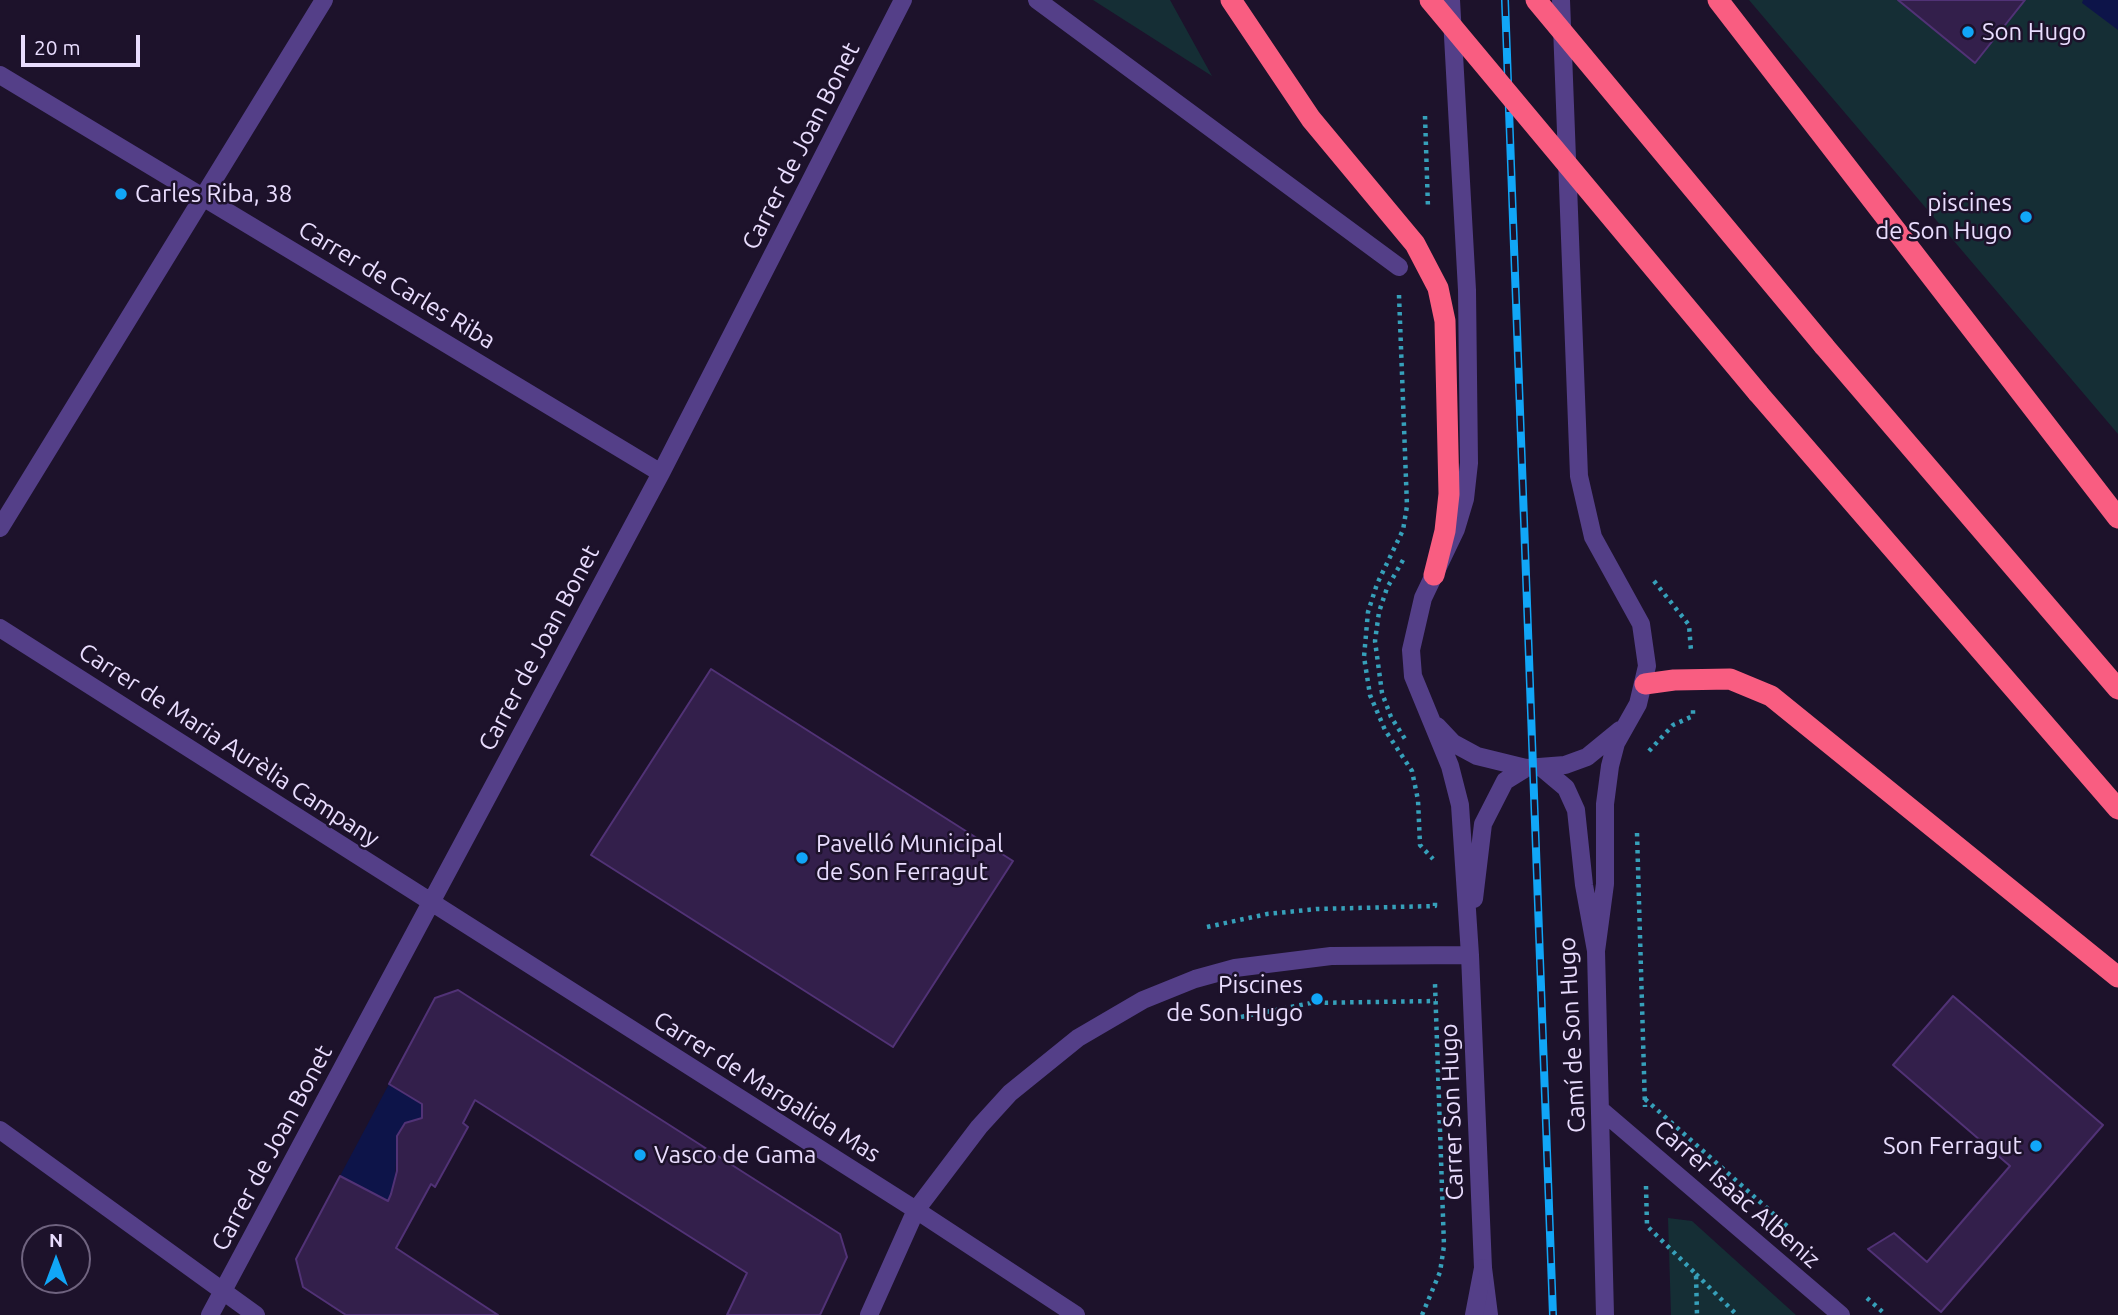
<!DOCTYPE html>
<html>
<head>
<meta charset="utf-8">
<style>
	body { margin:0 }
	#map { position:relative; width:2118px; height:1315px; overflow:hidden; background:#1d122b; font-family:Ubuntu,sans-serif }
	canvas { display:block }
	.north { position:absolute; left:21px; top:1224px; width:70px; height:70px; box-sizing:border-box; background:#1d122b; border:2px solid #6f637f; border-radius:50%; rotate:0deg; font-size:19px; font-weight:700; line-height:28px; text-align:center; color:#e9ddfe }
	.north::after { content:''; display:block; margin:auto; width:24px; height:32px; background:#11a6f7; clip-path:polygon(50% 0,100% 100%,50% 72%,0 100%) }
	.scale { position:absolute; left:21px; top:35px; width:119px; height:32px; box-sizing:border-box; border:4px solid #e9ddfe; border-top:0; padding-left:9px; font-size:21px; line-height:24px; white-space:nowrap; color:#e9ddfe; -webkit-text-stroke:5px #1d122b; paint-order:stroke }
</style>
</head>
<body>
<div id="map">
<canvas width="2118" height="1315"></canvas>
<div class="north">N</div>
<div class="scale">20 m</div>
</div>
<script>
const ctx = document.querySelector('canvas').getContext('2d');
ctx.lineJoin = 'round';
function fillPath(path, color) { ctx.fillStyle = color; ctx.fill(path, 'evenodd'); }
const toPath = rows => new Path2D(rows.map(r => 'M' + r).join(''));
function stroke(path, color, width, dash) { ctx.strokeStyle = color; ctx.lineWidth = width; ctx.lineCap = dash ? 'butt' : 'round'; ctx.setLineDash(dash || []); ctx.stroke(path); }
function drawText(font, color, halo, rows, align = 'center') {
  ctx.font = font + ' Ubuntu,sans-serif'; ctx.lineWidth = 5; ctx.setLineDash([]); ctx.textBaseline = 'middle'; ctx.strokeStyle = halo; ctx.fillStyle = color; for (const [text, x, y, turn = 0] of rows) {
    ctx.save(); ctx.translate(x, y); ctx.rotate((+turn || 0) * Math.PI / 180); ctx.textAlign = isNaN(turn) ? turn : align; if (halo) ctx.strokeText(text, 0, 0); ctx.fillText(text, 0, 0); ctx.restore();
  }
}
fillPath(toPath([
	[1093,0,1170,0,1212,76],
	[1749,0,2118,0,2118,434],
	[1668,1218,1692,1221,1796,1315,1671,1315]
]), '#152e35');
fillPath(toPath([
	[2083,0,2118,0,2118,30,2082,3],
	[389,1084,422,1104,422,1118,405,1123,397,1136,395,1182,388,1201,340,1176]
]), '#0d1449');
const building = toPath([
	[1898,0,2025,0,1975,63,1898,0],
	[711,669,1013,861,893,1047,591,855,711,669],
	[458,990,840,1234,847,1257,820,1315,727,1315,747,1273,475,1100,463,1123,468,1127,435,1187,431,1184,396,1248,498,1315,346,1315,303,1287,296,1259,340,1176,388,1201,391,1194,397,1171,397,1136,405,1123,422,1118,422,1104,389,1084,435,998,458,990],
	[1953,996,2103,1125,1941,1312,1868,1249,1894,1233,1927,1262,2010,1166,1893,1065,1953,996]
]);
fillPath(building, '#331f4b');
stroke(building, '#513276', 2);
stroke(toPath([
	[1425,116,1428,208],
	[1399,295,1407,506,1403,530,1377,584,1368,612,1364,657,1370,695,1385,730,1412,771,1418,800,1420,845,1433,859],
	[1403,560,1387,588,1379,612,1375,641,1382,693,1391,717,1405,739],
	[1654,581,1689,625,1691,651],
	[1649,751,1673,725,1693,716,1693,709],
	[1637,833,1645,1107],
	[1207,927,1267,914,1317,909,1435,906,1435,902],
	[1241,1017,1311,1003,1436,1001],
	[1645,1099,1787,1226],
	[1646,1186,1647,1226,1696,1274,1697,1315],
	[1696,1274,1737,1315],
	[1867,1298,1886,1315],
	[1422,1315,1440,1272,1444,1246,1435,984]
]), '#36a0ba', 4.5, [3.5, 5]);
stroke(toPath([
	[1037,0,1399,267]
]), '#543f88', 18);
stroke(toPath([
	[1451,0,1467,290,1469,463,1465,499,1456,529,1423,598,1411,650,1413,676,1450,766,1460,805,1470,955,1483,1268,1489,1315],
	[1561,0,1579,476,1593,537,1641,624,1647,666,1638,704,1616,743,1610,766,1605,804,1605,884,1596,951],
	[0,75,661,473],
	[0,528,324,0],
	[0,628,916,1210,1076,1315],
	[1437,726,1453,743,1477,756,1526,768,1565,765,1587,757,1620,730],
	[1541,767,1566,788,1576,810,1584,885,1596,951,1605,1315],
	[1474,899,1483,824,1505,781,1526,768],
	[1601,1110,1841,1315],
	[0,1130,256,1315],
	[210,1315,661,473,903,0],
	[869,1315,916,1210,979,1127,1010,1093,1078,1038,1143,1000,1195,979,1235,968,1331,956,1470,955]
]), '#543f88', 18);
stroke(toPath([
	[1474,1315,1483,1268]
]), '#543f88', 18);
stroke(toPath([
	[1231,0,1311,119,1415,244,1438,288,1445,321,1449,494,1445,531,1434,575],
	[1718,0,2118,518],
	[1824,346,2118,689],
	[1758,393,2118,809],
	[1645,684,1674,680,1730,679,1771,696,2118,977]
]), '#f95d81', 21);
const rail = toPath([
	[1505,0,1553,1315]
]);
stroke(rail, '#11a6f7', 8);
stroke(rail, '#1d122b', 5, [16]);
stroke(toPath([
	[1430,0,1758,393],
	[1536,0,1824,346]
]), '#f95d81', 21);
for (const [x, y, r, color] of [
	[1968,32,7,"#11a6f7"],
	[121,194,7,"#11a6f7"],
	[2026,217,7,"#11a6f7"],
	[802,858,7,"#11a6f7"],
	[1317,999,7,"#11a6f7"],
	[2036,1146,7,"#11a6f7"],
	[640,1155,7,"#11a6f7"]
]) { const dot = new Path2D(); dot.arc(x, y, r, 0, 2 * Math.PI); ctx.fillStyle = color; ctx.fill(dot); stroke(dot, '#1d122b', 2.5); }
drawText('24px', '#e9ddfe', '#1d122b', [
	["Son Hugo",1982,32],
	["Carles Riba, 38",135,194],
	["piscines",2012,203,"right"],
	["de Son Hugo",2012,231,"right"],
	["Pavelló Municipal",816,844],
	["de Son Ferragut",816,872],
	["Piscines",1303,985,"right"],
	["de Son Hugo",1303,1013,"right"],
	["Son Ferragut",2022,1146,"right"],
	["Vasco de Gama",654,1155]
], 'left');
drawText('24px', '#e9ddfe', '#1d122b', [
	["Carrer de Joan Bonet",801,146,-63],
	["Carrer de Carles Riba",397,285,31],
	["Carrer de Joan Bonet",539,648,-62],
	["Carrer de Maria Aurèlia Campany",229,745,33],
	["Camí de Son Hugo",1572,1035,-93],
	["Carrer de Margalida Mas",767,1087,32],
	["Carrer Son Hugo",1452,1112,-92],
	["Carrer de Joan Bonet",272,1148,-62],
	["Carrer Isaac Albeniz",1737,1194,41]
]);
</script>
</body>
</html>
